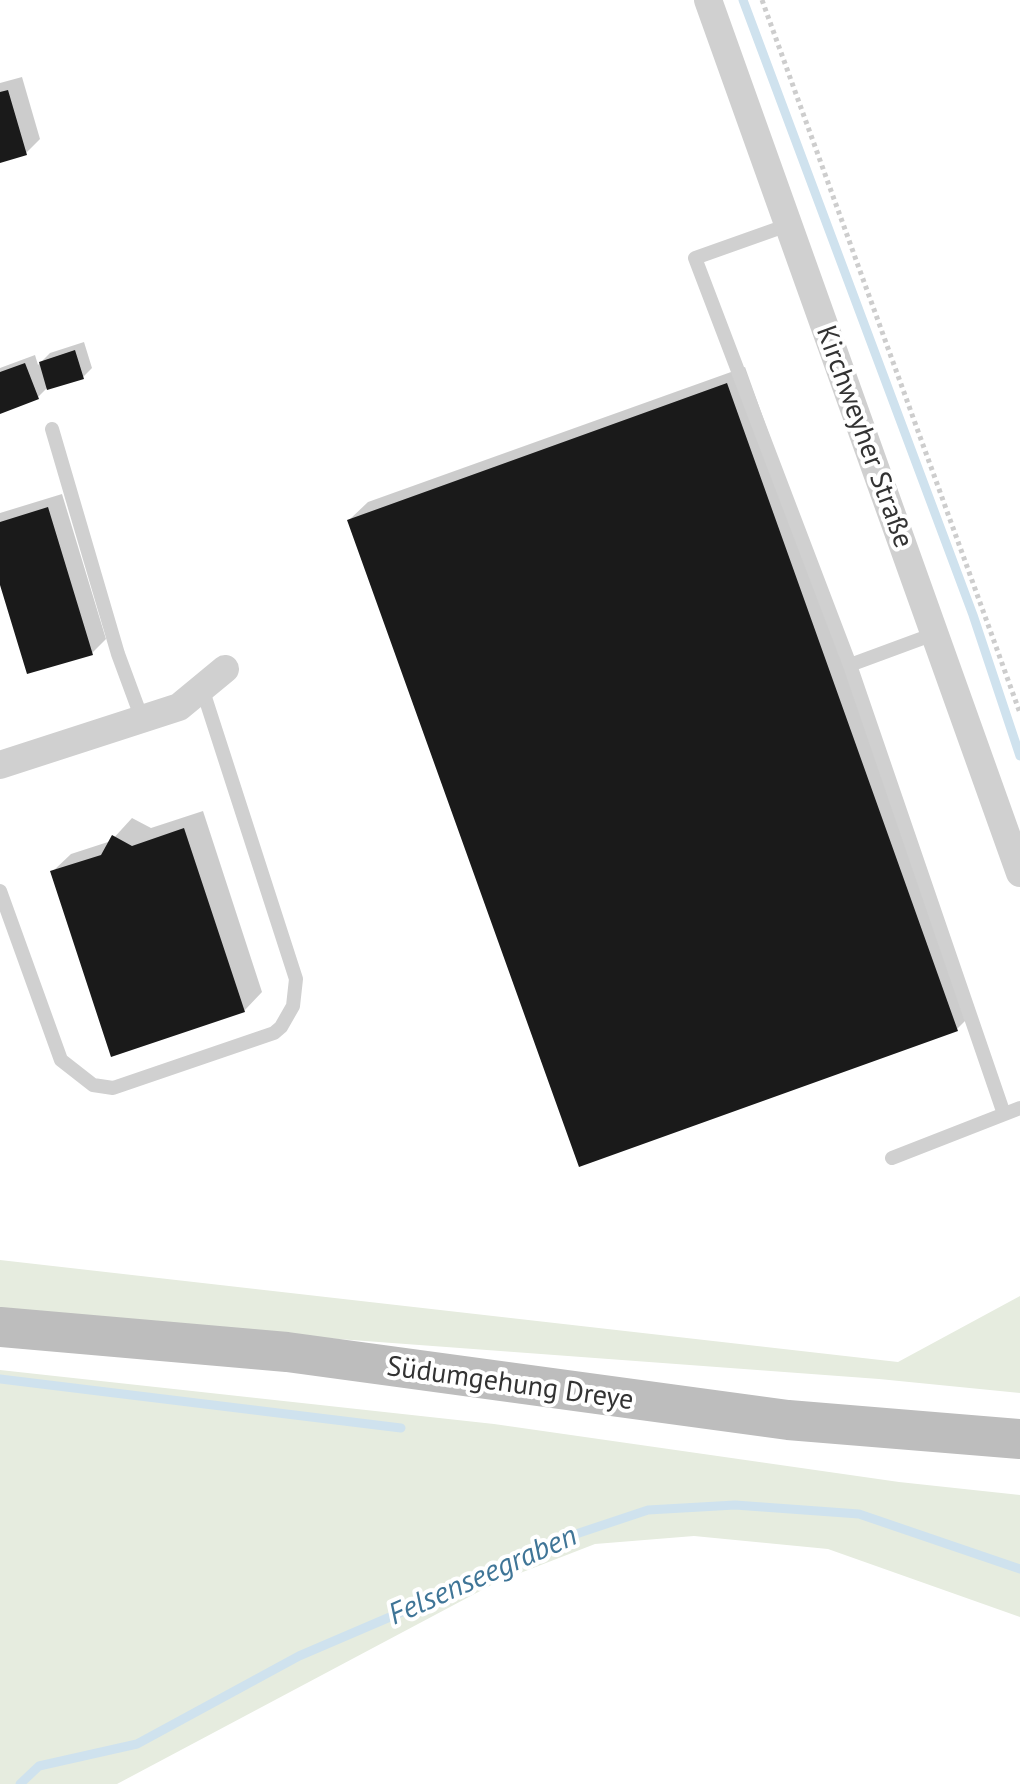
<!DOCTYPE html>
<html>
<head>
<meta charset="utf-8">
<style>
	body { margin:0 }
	canvas { display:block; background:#fff }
</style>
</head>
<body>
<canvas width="1020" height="1784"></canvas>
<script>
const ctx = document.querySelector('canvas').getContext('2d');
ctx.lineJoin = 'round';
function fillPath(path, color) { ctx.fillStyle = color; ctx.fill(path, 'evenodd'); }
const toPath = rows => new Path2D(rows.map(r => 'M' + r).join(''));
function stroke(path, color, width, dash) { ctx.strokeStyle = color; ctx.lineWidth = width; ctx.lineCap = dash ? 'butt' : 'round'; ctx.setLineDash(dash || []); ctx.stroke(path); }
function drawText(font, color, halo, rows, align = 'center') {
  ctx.font = font + ' "PT Sans",sans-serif'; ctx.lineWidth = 8; ctx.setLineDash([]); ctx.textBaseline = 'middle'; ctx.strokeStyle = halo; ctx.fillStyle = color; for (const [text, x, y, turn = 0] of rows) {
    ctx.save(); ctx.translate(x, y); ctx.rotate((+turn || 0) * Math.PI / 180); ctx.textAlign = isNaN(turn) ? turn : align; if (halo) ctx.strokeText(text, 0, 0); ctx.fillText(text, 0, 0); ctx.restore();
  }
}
fillPath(toPath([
	[0,1260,898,1362,1020,1296,1020,1393,879,1379,0,1314],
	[0,1370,494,1424,899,1482,1020,1495,1020,1617,828,1549,694,1536,595,1544,497,1582,117,1784,0,1784]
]), '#e6ecdf');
fillPath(toPath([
	[22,77,40,139,26,153,0,161,0,83],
	[84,342,92,368,83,377,47,388,38,397,0,412,0,368,35,355,38,365,50,353],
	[745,367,975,1011,957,1029,349,520,368,502],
	[62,494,106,639,92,653,0,578,0,513],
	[203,811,262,992,244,1011,52,872,71,854,111,841,132,818,151,828]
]), '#0003');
stroke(toPath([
	[743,0,973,615,1020,756],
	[0,1379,401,1428],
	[20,1784,39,1766,137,1744,299,1656,460,1587,528,1550,648,1510,735,1505,859,1514,1020,1569]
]), '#cfe2ee', 9);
fillPath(toPath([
	[8,90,27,155,0,163,0,92],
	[75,350,84,379,47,390,39,362],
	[25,363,39,399,0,414,0,372],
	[727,383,958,1031,579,1167,347,520],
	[48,507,93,655,27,674,0,585,0,522],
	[184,828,245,1012,111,1057,50,871,101,855,112,835,132,846]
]), '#1a1a1a');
stroke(toPath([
	[762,0,1020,713]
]), '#cdcdcd', 5, [4, 4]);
stroke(toPath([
	[788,225,695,258,850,665,934,634],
	[52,429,118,654,142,719],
	[850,665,1004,1114],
	[0,891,61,1060,93,1085,113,1088,274,1033,281,1027,293,1006,296,979,202,688],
	[892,1158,1020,1108]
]), '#d0d0d0', 14);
stroke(toPath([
	[708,0,1020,873],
	[0,765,179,707,225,669]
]), '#d0d0d0', 28);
stroke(toPath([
	[0,1327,287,1352,788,1420,1020,1439]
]), '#bdbdbd', 40);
drawText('28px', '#333', '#fff', [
	["Kirchweyher Straße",864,437,70],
	["Südumgehung Dreye",510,1384,8]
]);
drawText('italic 30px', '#3f7597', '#fff', [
	["Felsenseegraben",483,1576,-24]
]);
</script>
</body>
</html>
